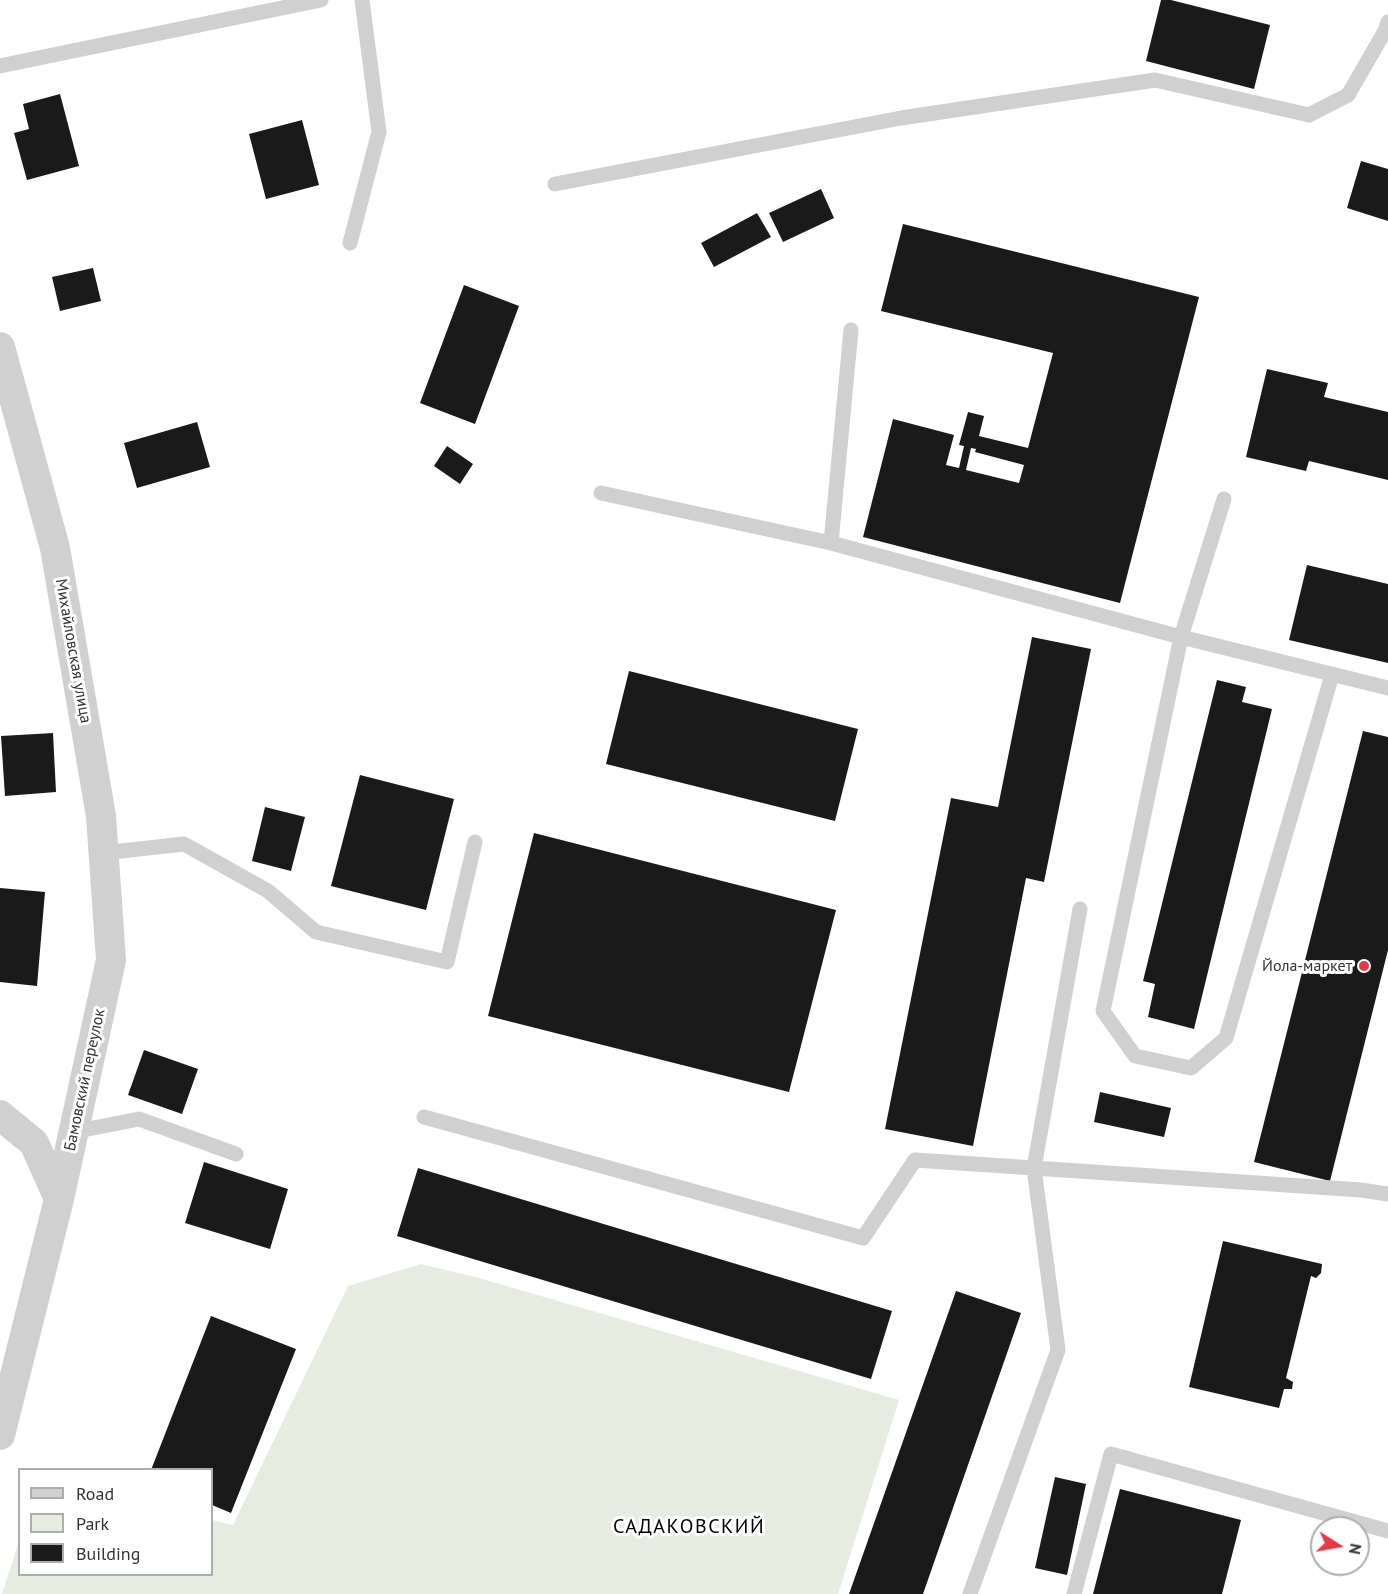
<!DOCTYPE html>
<html>
<head>
<meta charset="utf-8">
<style>
	body { margin:0 }
	#map { position:relative; width:1388px; height:1594px; overflow:hidden; background:#fff; font-family:"PT Sans",sans-serif }
	canvas { display:block }
	.legend { position:absolute; left:18px; top:1468px; width:195px; height:108px; box-sizing:border-box; background:#fff; border:2px solid #adadad; margin:0; padding:8px 10px; list-style:none; font-size:18px; color:#333 }
	.legend li { display:flex; align-items:center; gap:12px; height:30px }
	.legend b { width:30px; border:2px solid #adadad }
	.north { position:absolute; left:1310px; top:1516px; width:60px; height:60px; box-sizing:border-box; background:#fff; border:2px solid #adadad; border-radius:50%; rotate:101deg; font-size:16px; font-weight:700; line-height:24px; text-align:center; color:#333 }
	.north::after { content:''; display:block; margin:auto; width:21px; height:27px; background:#e63946; clip-path:polygon(50% 0,100% 100%,50% 72%,0 100%) }
</style>
</head>
<body>
<div id="map">
<canvas width="1388" height="1594"></canvas>
<ul class="legend">
<li><b style="height:8px;background:#d0d0d0"></b>Road</li>
<li><b style="height:16px;background:#e6ecdf"></b>Park</li>
<li><b style="height:16px;background:#1a1a1a"></b>Building</li>
</ul>
<div class="north">N</div>
</div>
<script>
const ctx = document.querySelector('canvas').getContext('2d');
ctx.lineJoin = 'round';
function fillPath(path, color) { ctx.fillStyle = color; ctx.fill(path, 'evenodd'); }
const toPath = rows => new Path2D(rows.map(r => 'M' + r).join(''));
function stroke(path, color, width, dash) { ctx.strokeStyle = color; ctx.lineWidth = width; ctx.lineCap = dash ? 'butt' : 'round'; ctx.setLineDash(dash || []); ctx.stroke(path); }
function drawText(font, color, halo, rows, align = 'center') {
  ctx.font = font + ' "PT Sans",sans-serif'; ctx.lineWidth = 6; ctx.setLineDash([]); ctx.textBaseline = 'middle'; ctx.strokeStyle = halo; ctx.fillStyle = color; for (const [text, x, y, turn = 0] of rows) {
    ctx.save(); ctx.translate(x, y); ctx.rotate((+turn || 0) * Math.PI / 180); ctx.textAlign = isNaN(turn) ? turn : align; if (halo) ctx.strokeText(text, 0, 0); ctx.fillText(text, 0, 0); ctx.restore();
  }
}
fillPath(toPath([
	[421,1264,479,1278,899,1400,838,1594,2,1594,19,1541,20,1574,212,1574,212,1520,233,1525,348,1286]
]), '#e6ecdf');
fillPath(toPath([
	[1161,0,1171,0,1270,25,1254,89,1146,61],
	[60,94,79,166,27,180,14,133,29,129,23,104],
	[302,120,319,185,266,199,249,134],
	[1361,161,1388,169,1388,221,1347,208],
	[821,189,834,218,783,242,769,213],
	[757,213,771,237,714,267,701,243],
	[903,224,1199,297,1120,603,863,537,893,419,954,435,946,465,959,468,964,446,959,445,968,412,984,416,979,436,1028,448,1053,353,881,311],
	[971,448,976,449,975,452,1024,465,1019,483,966,470],
	[93,268,101,301,60,311,52,277],
	[464,285,519,306,475,424,420,403],
	[1267,369,1328,383,1324,397,1388,412,1388,480,1309,461,1306,471,1246,457],
	[197,422,210,467,137,488,124,443],
	[447,446,473,464,460,484,434,466],
	[1307,565,1388,584,1388,663,1289,640],
	[1032,637,1091,649,1044,882,1026,878,973,1146,885,1129,951,798,998,807],
	[629,671,858,729,835,821,606,764],
	[1217,680,1246,687,1242,702,1272,709,1194,1029,1148,1017,1155,984,1143,981],
	[1363,731,1388,737,1388,950,1330,1181,1254,1162],
	[53,733,56,792,5,796,1,736],
	[360,775,454,799,426,910,331,886],
	[265,807,305,817,291,871,252,861],
	[534,833,836,910,789,1092,488,1016],
	[0,888,45,892,37,986,0,982],
	[144,1050,198,1069,182,1114,128,1095],
	[1100,1092,1171,1108,1164,1137,1094,1122],
	[204,1162,288,1189,270,1249,185,1223],
	[418,1168,892,1311,871,1379,397,1236],
	[1223,1241,1322,1264,1321,1273,1316,1278,1311,1276,1286,1378,1293,1382,1292,1389,1284,1389,1279,1408,1189,1387],
	[956,1291,1021,1313,923,1594,849,1594],
	[211,1316,296,1349,231,1513,212,1505,212,1470,151,1470],
	[1055,1477,1086,1484,1067,1575,1035,1568],
	[1120,1489,1241,1520,1222,1594,1093,1594]
]), '#1a1a1a');
stroke(toPath([
	[0,66,321,0],
	[555,184,901,118,1155,80,1309,115,1348,95,1385,31,1388,22],
	[350,243,379,132,362,0],
	[601,493,831,543,1181,637,1388,688],
	[1224,499,1181,637,1103,1011,1135,1056,1191,1068,1226,1038,1332,675],
	[831,543,851,330],
	[103,853,184,844,268,891,316,932,447,962,475,842],
	[424,1117,863,1238,915,1160,1361,1190,1388,1194],
	[73,1132,139,1119,236,1154],
	[970,1594,1058,1350,1034,1168,1080,909],
	[1074,1594,1111,1454,1388,1531]
]), '#d0d0d0', 15);
stroke(toPath([
	[0,347,55,548,101,816,111,960,59,1199,0,1435],
	[0,1115,34,1143,59,1199]
]), '#d0d0d0', 30);
for (const [x, y, r, color] of [
	[1364,966,6,"#e63946"]
]) { const dot = new Path2D(); dot.arc(x, y, r, 0, 2 * Math.PI); ctx.fillStyle = color; ctx.fill(dot); stroke(dot, '#fff', 2); }
drawText('16px', '#333', '#fff', [
	["Михайловская улица",73,651,80],
	["Бамовский переулок",85,1080,-78]
]);
drawText('16px', '#333', '#fff', [
	["Йола-маркет",1352,966]
], 'right');
ctx.letterSpacing = '1.5px';
drawText('20px', '#000', '#fff', [
	["САДАКОВСКИЙ",689,1527]
]);
ctx.letterSpacing = '0px';
</script>
</body>
</html>
